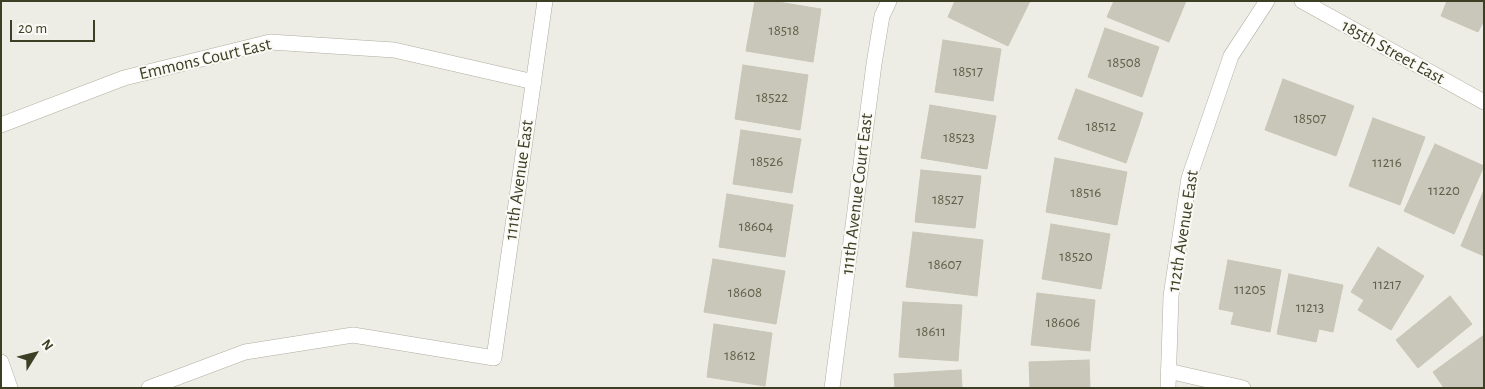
<!DOCTYPE html>
<html>
<head>
<meta charset="utf-8">
<style>
	body { margin:0 }
	#map { position:relative; width:1485px; height:389px; overflow:hidden; background:#eeede5; font-family:"Alegreya Sans",sans-serif }
	canvas { display:block }
	.frame { position:absolute; inset:0; border:2px solid #3d3f24; pointer-events:none }
	.north { position:absolute; left:10px; top:329px; width:50px; height:50px; -webkit-text-stroke:4px #faf9f5; paint-order:stroke; rotate:54deg; font-size:14px; font-weight:700; line-height:20px; text-align:center; color:#3d3f24 }
	.north::after { content:''; display:block; margin:auto; width:18px; height:22px; background:#3d3f24; clip-path:polygon(50% 0,100% 100%,50% 72%,0 100%) }
	.scale { position:absolute; left:10px; top:20px; width:85px; height:22px; box-sizing:border-box; border:2px solid #3d3f24; border-top:0; padding-left:6px; font-size:15px; line-height:18px; white-space:nowrap; color:#3d3f24; -webkit-text-stroke:4px #faf9f5; paint-order:stroke }
</style>
</head>
<body>
<div id="map">
<canvas width="1485" height="389"></canvas>
<div class="frame"></div>
<div class="north">N</div>
<div class="scale">20 m</div>
</div>
<script>
const ctx = document.querySelector('canvas').getContext('2d');
ctx.lineJoin = 'round';
function fillPath(path, color) { ctx.fillStyle = color; ctx.fill(path, 'evenodd'); }
const toPath = rows => new Path2D(rows.map(r => 'M' + r).join(''));
function stroke(path, color, width, dash) { ctx.strokeStyle = color; ctx.lineWidth = width; ctx.lineCap = dash ? 'butt' : 'round'; ctx.setLineDash(dash || []); ctx.stroke(path); }
function drawText(font, color, halo, rows, align = 'center') {
  ctx.font = font + ' "Alegreya Sans",sans-serif'; ctx.lineWidth = 4; ctx.setLineDash([]); ctx.textBaseline = 'middle'; ctx.strokeStyle = halo; ctx.fillStyle = color; for (const [text, x, y, turn = 0] of rows) {
    ctx.save(); ctx.translate(x, y); ctx.rotate((+turn || 0) * Math.PI / 180); ctx.textAlign = isNaN(turn) ? turn : align; if (halo) ctx.strokeText(text, 0, 0); ctx.fillText(text, 0, 0); ctx.restore();
  }
}
const building = toPath([
	[755,1,772,1,821,9,813,62,746,51,755,1],
	[955,1,1030,1,1008,46,948,17,955,1],
	[1114,1,1186,1,1169,42,1107,17,1114,1],
	[1447,1,1484,1,1484,20,1478,32,1441,16,1447,1],
	[1105,28,1159,47,1142,97,1088,77,1105,28],
	[943,40,1001,49,993,101,935,92,943,40],
	[743,65,808,75,800,130,735,119,743,65],
	[1283,79,1354,106,1336,156,1265,130,1283,79],
	[1076,89,1143,113,1126,163,1058,139,1076,89],
	[930,105,996,116,987,169,921,158,930,105],
	[1373,118,1425,137,1400,205,1349,186,1373,118],
	[741,130,801,139,792,193,733,184,741,130],
	[1435,144,1484,166,1454,234,1404,211,1435,144],
	[1055,158,1127,172,1117,225,1046,212,1055,158],
	[921,170,981,176,975,228,915,222,921,170],
	[1484,190,1484,256,1461,246,1484,190],
	[727,194,793,205,785,257,719,247,727,194],
	[1051,224,1110,234,1101,289,1042,279,1051,224],
	[913,232,983,240,977,296,906,287,913,232],
	[1378,247,1424,276,1391,330,1358,310,1364,300,1351,292,1378,247],
	[713,259,785,271,776,324,704,312,713,259],
	[1228,260,1281,270,1270,332,1231,324,1234,312,1219,309,1228,260],
	[1289,274,1343,285,1333,332,1319,329,1316,342,1277,334,1289,274],
	[1037,293,1095,300,1090,351,1031,345,1037,293],
	[1450,296,1472,324,1418,368,1396,340,1450,296],
	[903,302,962,305,958,361,899,357,903,302],
	[714,324,772,333,765,386,707,377,714,324],
	[1484,335,1484,388,1444,388,1433,372,1484,335],
	[1089,360,1090,388,1030,388,1029,362,1089,360],
	[961,370,962,388,895,388,894,374,961,370]
]);
fillPath(building, '#c8c7ba');
stroke(building, '#c7c6b7', 1);
const minor = toPath([
	[1302,1,1484,102],
	[1,125,124,78,270,42,394,50,534,82],
	[1,362,10,388],
	[1168,371,1243,388],
	[149,388,245,352,353,335,494,358,545,1],
	[832,388,874,64,882,16,889,1],
	[1168,388,1171,296,1189,178,1231,56,1267,1]
]);
stroke(minor, '#aeaea0', 16);
stroke(minor, '#fff', 15);
drawText('15px', '#60614a', null, [
	["18518",784,30],
	["18508",1124,62],
	["18517",968,71],
	["18522",772,97],
	["18507",1310,118],
	["18512",1101,126],
	["18523",959,137],
	["18526",767,161],
	["11216",1387,162],
	["11220",1444,190],
	["18516",1086,192],
	["18527",948,199],
	["18604",756,226],
	["18520",1076,256],
	["18607",945,264],
	["11217",1387,284],
	["11205",1250,289],
	["18608",745,292],
	["11213",1310,307],
	["18606",1063,322],
	["18611",931,331],
	["18612",740,355]
]);
drawText('18px', '#3d3f24', '#faf9f5', [
	["185th Street East",1393,52,29],
	["Emmons Court East",205,59,-13],
	["111th Avenue East",519,180,-82],
	["111th Avenue Court East",857,194,-83],
	["112th Avenue East",1183,231,-81]
]);
</script>
</body>
</html>
